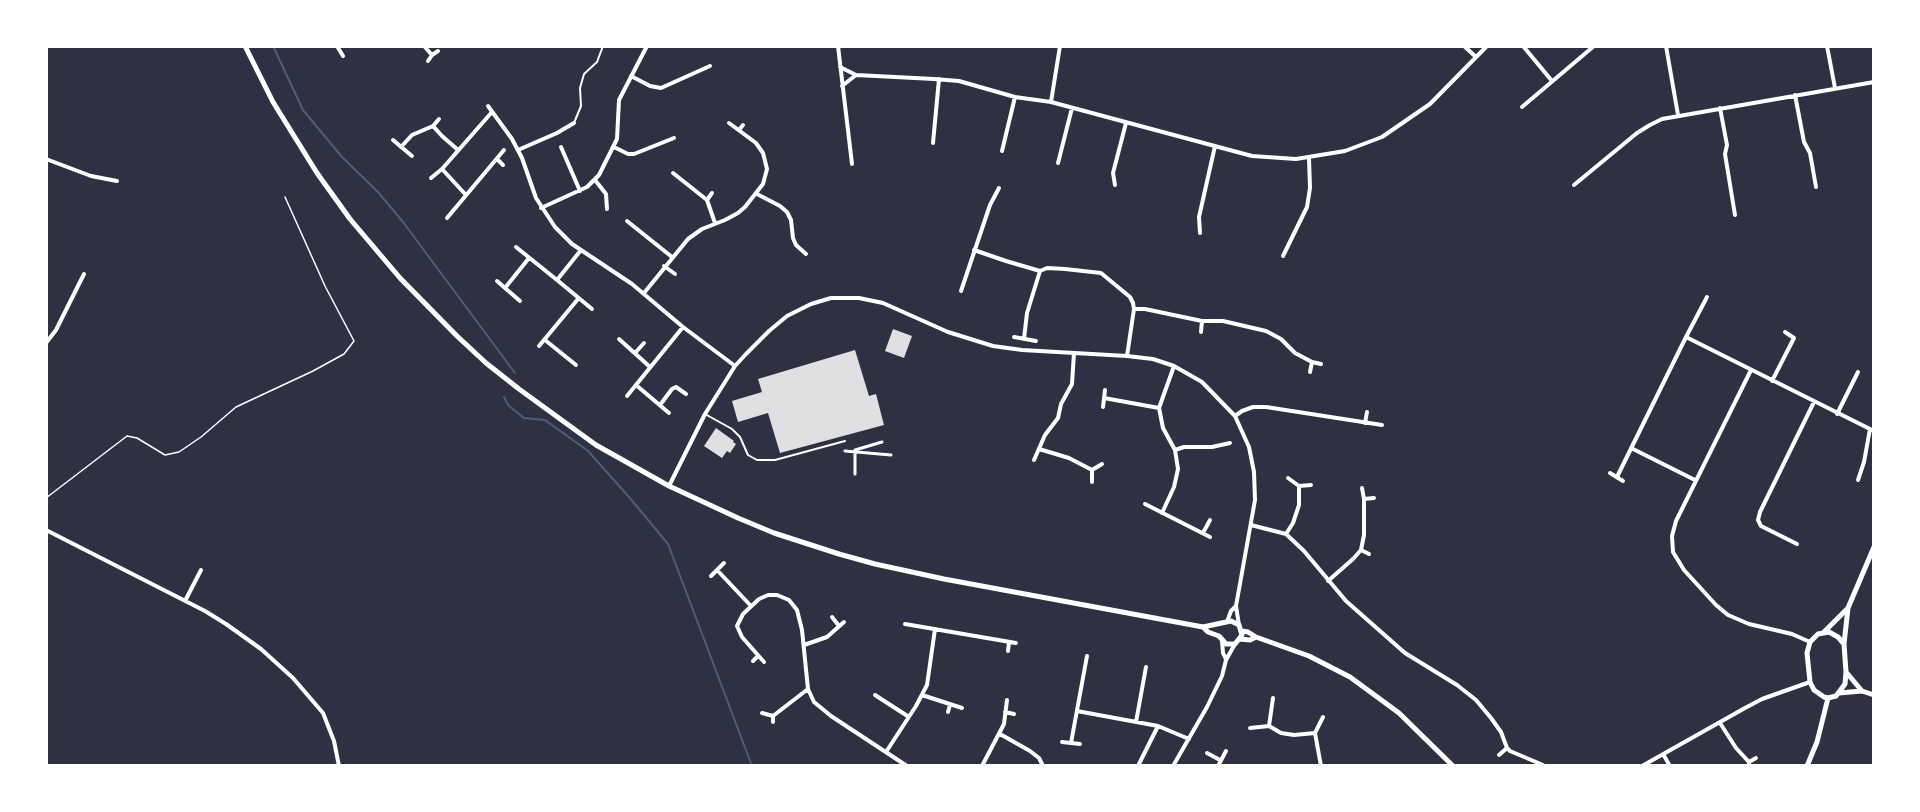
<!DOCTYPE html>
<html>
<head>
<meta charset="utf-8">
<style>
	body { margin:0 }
	#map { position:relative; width:1920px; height:812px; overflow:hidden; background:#2d3142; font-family:Ubuntu,sans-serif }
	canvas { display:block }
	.frame { position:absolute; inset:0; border:48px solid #fff; pointer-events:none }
</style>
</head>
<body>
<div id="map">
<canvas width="1920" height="812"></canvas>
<div class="frame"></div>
</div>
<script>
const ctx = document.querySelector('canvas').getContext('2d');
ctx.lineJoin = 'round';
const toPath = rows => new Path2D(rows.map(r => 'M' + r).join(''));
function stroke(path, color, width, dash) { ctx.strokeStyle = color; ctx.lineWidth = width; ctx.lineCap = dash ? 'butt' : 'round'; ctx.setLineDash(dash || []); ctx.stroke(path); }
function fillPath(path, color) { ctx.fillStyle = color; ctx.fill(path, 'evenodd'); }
stroke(toPath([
	[273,46,303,110,342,157,378,192,403,222,515,373],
	[504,397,508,405,524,418,545,420,588,451,629,497,668,544,752,766]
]), '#4f5d75', 2);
fillPath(toPath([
	[893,329,912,336,904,358,885,351],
	[855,350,869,396,876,394,884,425,780,453,768,413,738,422,732,401,762,392,758,379],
	[716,428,734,441,733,442,736,444,730,453,727,451,722,458,704,446]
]), '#e0e0e3');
stroke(toPath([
	[46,498,127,436,137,438,165,455,179,452,201,437,236,407,313,371,344,354,354,341,325,286,285,197]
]), '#fff', 1.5);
stroke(toPath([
	[574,123,581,106,580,88,584,74,597,62,603,46],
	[705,414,732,429,740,437,748,455,757,460,775,460,845,441]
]), '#fff', 2);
stroke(toPath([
	[845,451,891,455],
	[855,474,855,450,882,442]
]), '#fff', 3);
stroke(toPath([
	[337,46,343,56],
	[424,46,432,55],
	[838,46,852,164],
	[1464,46,1476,57],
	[1523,46,1552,81],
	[1666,46,1678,115],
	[1827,46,1835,88],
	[428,61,432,55,438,51],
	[840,67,856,75,934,79,959,81,1015,97,1051,102,1252,156,1296,159,1345,151,1382,137,1430,104,1487,46],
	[631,76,650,86,661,88,710,66],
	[842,86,856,75],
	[1795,95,1804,142,1810,153,1816,187],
	[1051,102,1060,46],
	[488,106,512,139,522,158,536,198,555,227,572,244,632,284,683,327,735,366],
	[1522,107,1594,46],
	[1720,108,1727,145,1725,154,1735,215],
	[433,126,442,136,458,150],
	[739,130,743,125],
	[393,140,412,156],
	[933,143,939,79],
	[401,147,412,135,433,126,439,119],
	[561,147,580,191],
	[614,147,628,154,634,154,674,138],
	[518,150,557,133,574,123],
	[1002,151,1015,97],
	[46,159,91,176,117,181],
	[497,159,503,165],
	[1058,163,1072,108],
	[442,169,466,195],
	[673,173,707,200,715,223],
	[431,178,442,169,492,112],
	[595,180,606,194,607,209],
	[1115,185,1113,173,1126,123],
	[1574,185,1637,133,1650,125,1662,119,1874,82],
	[757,194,780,206,787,212,791,220,793,238,796,245,806,254],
	[707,200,712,193],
	[541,208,587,187,599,175,617,139,619,100,647,46],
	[447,218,504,150],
	[627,221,672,257],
	[1200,233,1199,217,1215,146],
	[516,247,557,280,581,250],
	[974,250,1006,261,1040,271,1047,268,1065,269,1101,273,1130,297,1133,303,1134,309],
	[1283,256,1307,207,1310,188,1309,158],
	[664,266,675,274],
	[557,280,592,309],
	[497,281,520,301],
	[505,288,529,258],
	[961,291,990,205,999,188],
	[644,293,688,239,702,229,725,220,738,213,745,207,763,184,767,169,763,153,756,143,729,123],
	[1201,332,1202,321],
	[1014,337,1036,341],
	[1686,337,1707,297],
	[619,339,650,367],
	[1024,339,1027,313,1040,271],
	[545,340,576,365],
	[46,343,56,330,84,274],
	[539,346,578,299],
	[635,353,644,343],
	[1127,356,1134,309,1145,309,1202,321,1223,321,1266,331,1281,339,1295,353,1312,362,1321,364],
	[1751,370,1676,521,1672,536,1673,552,1684,570,1716,605,1728,615,1749,624,1792,634,1810,642],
	[1310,372,1312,362],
	[1772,381,1794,338,1785,332],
	[636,385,669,413],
	[627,396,683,327],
	[1104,398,1159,408],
	[660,405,672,389,676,387,686,394],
	[1103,407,1105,390],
	[1837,414,1858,372],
	[1235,416,1242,411,1253,407,1266,407,1382,425],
	[1365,423,1367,412],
	[1631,448,1695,480],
	[1039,449,1069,458,1092,470,1092,482],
	[1175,450,1184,447,1212,447,1230,443],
	[1034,460,1045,435,1058,418,1061,404,1072,384,1074,353],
	[1092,470,1102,464],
	[1610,473,1623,481],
	[1617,477,1686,337,1874,431],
	[1858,480,1864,462,1870,429],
	[669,486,705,414,735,366,746,354,769,331,787,316,811,304,831,298,859,298,883,303,948,332,993,346,1022,350,1127,356,1153,359,1174,366,1202,382,1235,416,1249,447,1254,472,1255,500,1236,606,1239,625],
	[1299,486,1311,485],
	[1364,499,1374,498],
	[1145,504,1210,537],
	[1162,513,1174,487,1178,469,1175,450,1163,428,1159,408,1174,366],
	[1251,525,1286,534,1304,551,1346,601,1405,653,1457,685,1476,700,1491,718,1501,732,1507,748,1510,751,1543,765],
	[46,530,205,611,226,624,261,649,293,678,323,713,334,741,339,766],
	[1203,533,1210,520],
	[1286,534,1293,523,1299,505,1299,486,1288,478],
	[1797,544,1761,526,1758,520,1760,512,1814,402],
	[1361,550,1369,554],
	[717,570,751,606],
	[711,576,724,563],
	[1328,581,1353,559,1361,550,1364,535,1364,499,1362,488],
	[185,601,201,570],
	[832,617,839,626],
	[1227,622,1231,611,1236,606],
	[905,624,1016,643],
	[1222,641,1223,653,1226,659],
	[804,645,827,637,844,622],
	[1008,651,1009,642],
	[753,661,758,656],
	[764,662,742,637,737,626,743,614,759,599,768,595,777,595,789,600,797,610,802,630,808,689,814,702,831,716,907,766],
	[875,695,909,717],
	[922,695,962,708],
	[1077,711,1158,726,1189,739],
	[948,712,950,705],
	[1005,712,1014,714],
	[762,713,773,716,808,689],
	[773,716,773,722],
	[1136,722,1146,667],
	[1720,723,1736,748,1749,762],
	[1269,726,1273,698],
	[1250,728,1269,726,1281,733,1294,735,1315,733],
	[1000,734,1030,751,1039,758,1043,766],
	[1062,742,1080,744],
	[1071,743,1087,656],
	[886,752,916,706,927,685,935,629],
	[1207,753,1220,760],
	[1663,754,1670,766],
	[1499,755,1507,748],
	[982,766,1004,724,1007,700],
	[1138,766,1158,726],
	[1173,766,1207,707,1222,676,1226,660,1235,644],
	[1218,766,1226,751],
	[1321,766,1315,733,1323,717],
	[1642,766,1745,708,1762,699,1810,682],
	[1749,766,1749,762,1756,758]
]), '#fff', 4);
stroke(toPath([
	[245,46,273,102,317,173,350,219,400,278,457,336,486,363,519,389,596,445,669,486,738,518,774,533,839,554,875,564,944,579,1203,627,1231,621,1239,625,1242,635,1235,644,1226,644,1219,636,1208,632,1203,627],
	[1242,631,1248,632,1256,637,1309,656,1350,677,1399,713,1453,766],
	[1824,632,1848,608,1874,547],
	[1240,639,1250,640,1256,637],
	[1844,644,1838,637,1829,632,1818,634,1810,642,1807,653,1810,682,1814,690,1824,697,1828,698,1836,696,1845,684,1846,672,1844,644,1848,608],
	[1846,672,1862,691],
	[1839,693,1862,691,1874,695],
	[1807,766,1817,742,1828,698]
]), '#fff', 5);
</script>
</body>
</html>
